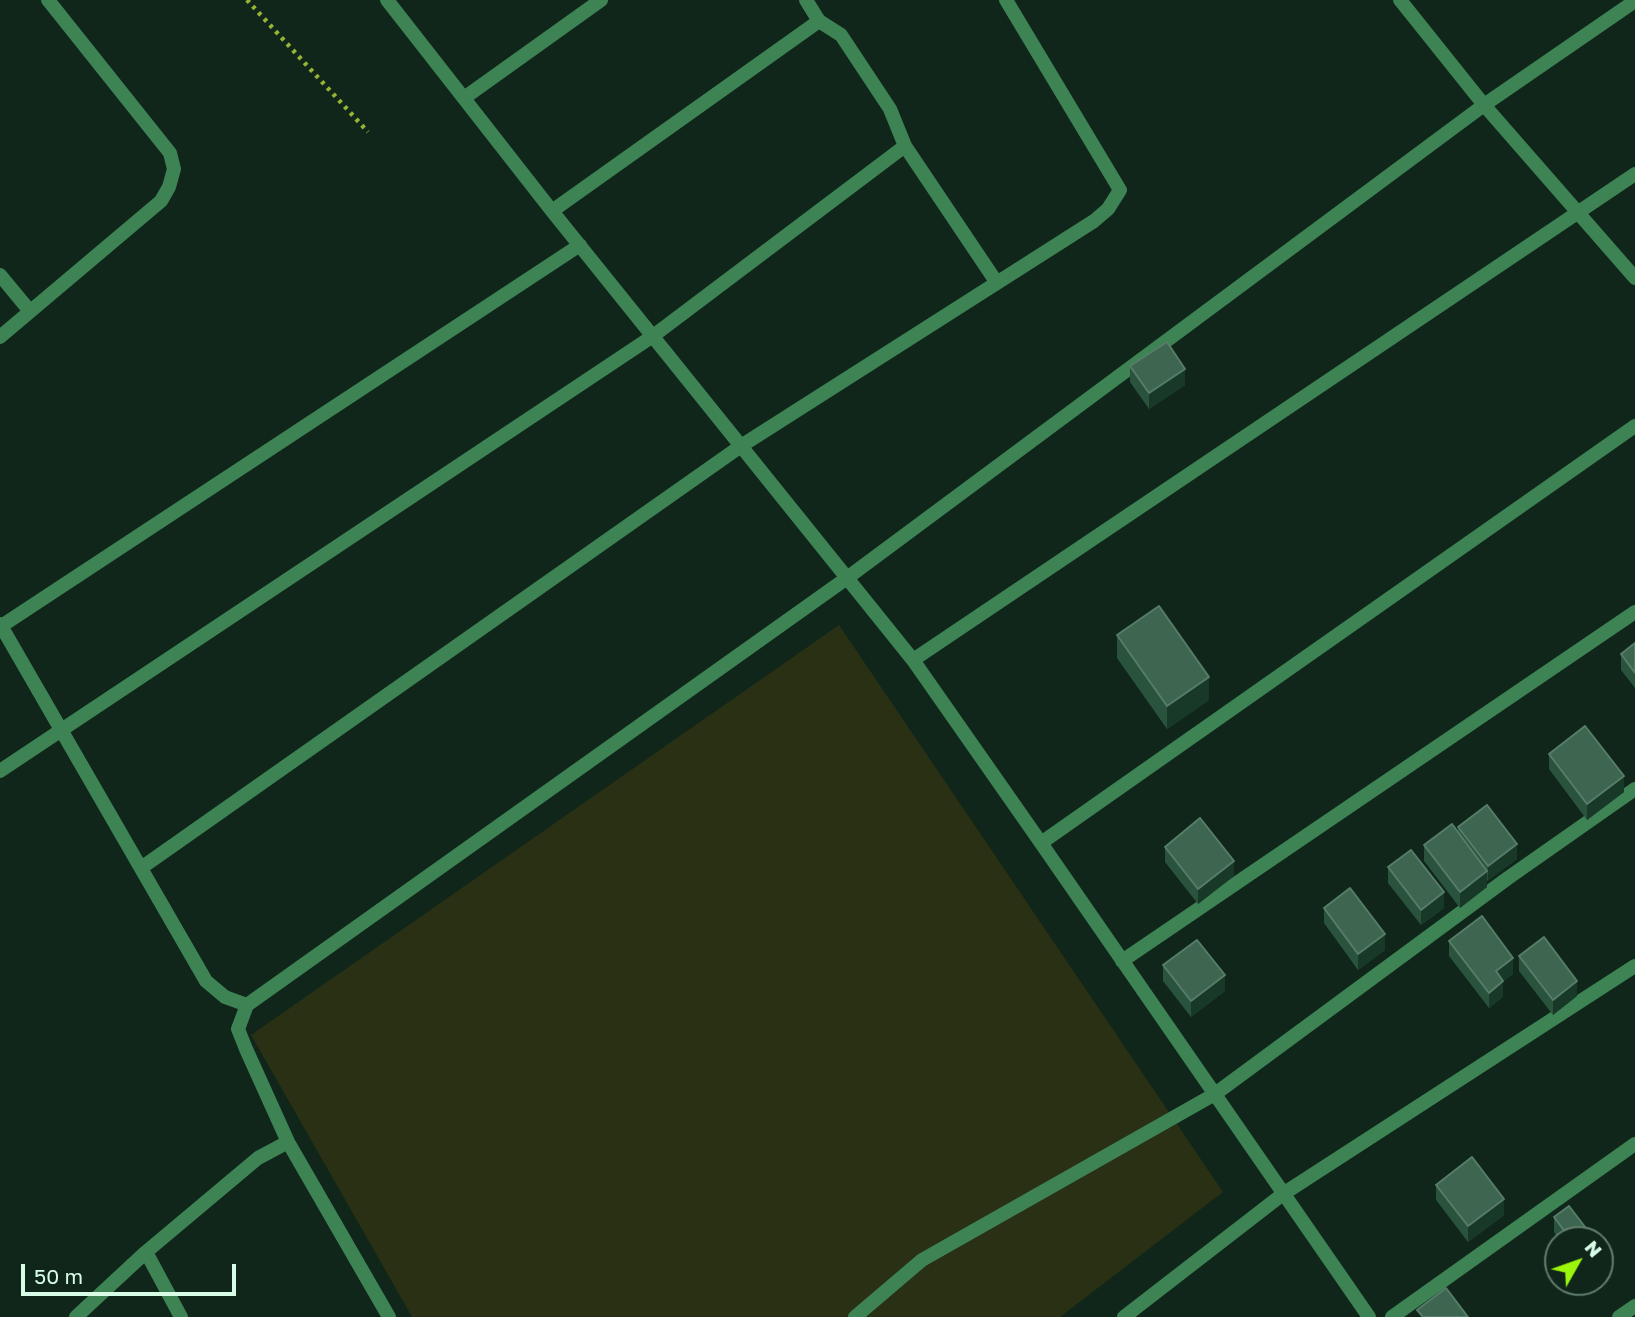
<!DOCTYPE html>
<html>
<head>
<meta charset="utf-8">
<style>
	body { margin:0 }
	#map { position:relative; width:1635px; height:1317px; overflow:hidden; background:#10261a; font-family:"Golos Text",sans-serif }
	canvas { display:block }
	.north { position:absolute; left:1544px; top:1226px; width:70px; height:70px; box-sizing:border-box; background:#10261a; border:2px solid #607c6c; border-radius:50%; rotate:50deg; font-size:19px; font-weight:700; line-height:28px; text-align:center; color:#d7fde6 }
	.north::after { content:''; display:block; margin:auto; width:24px; height:32px; background:#9bf60b; clip-path:polygon(50% 0,100% 100%,50% 72%,0 100%) }
	.scale { position:absolute; left:21px; top:1264px; width:215px; height:32px; box-sizing:border-box; border:4px solid #d7fde6; border-top:0; padding-left:9px; font-size:21px; line-height:24px; white-space:nowrap; color:#d7fde6; -webkit-text-stroke:5px #10261a; paint-order:stroke }
</style>
</head>
<body>
<div id="map">
<canvas width="1635" height="1317"></canvas>
<div class="north">N</div>
<div class="scale">50 m</div>
</div>
<script>
const ctx = document.querySelector('canvas').getContext('2d');
ctx.lineJoin = 'round';
function fillPath(path, color) { ctx.fillStyle = color; ctx.fill(path, 'evenodd'); }
const toPath = rows => new Path2D(rows.map(r => 'M' + r).join(''));
function stroke(path, color, width, dash) { ctx.strokeStyle = color; ctx.lineWidth = width; ctx.lineCap = dash ? 'butt' : 'round'; ctx.setLineDash(dash || []); ctx.stroke(path); }
fillPath(toPath([
	[839,625,1223,1192,1060,1317,412,1317,251,1035]
]), '#293014');
stroke(toPath([
	[247,0,368,132]
]), '#97b434', 4.5, [3.5, 5]);
stroke(toPath([
	[387,0,552,211,913,660,1041,843],
	[806,0,819,21,841,35,890,109,905,146,997,283],
	[1400,0,1484,105,1635,278],
	[464,98,601,0],
	[552,211,819,21],
	[0,275,29,310],
	[0,337,161,201,169,187,174,169,170,153,48,0],
	[0,624,206,981,225,997,247,1005,238,1029,246,1049,288,1142,389,1317],
	[0,627,580,245],
	[913,660,1635,174],
	[0,771,653,336,905,146],
	[141,868,741,446,1094,221,1108,209,1120,190,1006,0],
	[1122,961,1635,612],
	[247,1005,847,578,1484,105,1635,1],
	[146,1252,181,1317],
	[76,1317,146,1252,258,1158,288,1142],
	[855,1317,922,1260,1215,1094,1508,878,1635,789],
	[1124,1317,1283,1194,1635,966],
	[1369,1317,1041,843,1635,426],
	[1392,1317,1635,1144],
	[1619,1317,1635,1306]
]), '#3d8354', 14);
fillPath(toPath([
	[1130,366,1185,385,1149,409,1130,382],
	[1117,635,1209,700,1167,729,1117,658],
	[1635,643,1635,688,1621,670,1621,654],
	[1549,754,1624,792,1587,820,1549,769],
	[1458,827,1517,859,1487,881,1487,887,1460,908,1424,861,1424,845,1458,833],
	[1165,847,1234,876,1198,904,1165,862],
	[1388,867,1444,908,1421,925,1388,883],
	[1324,908,1385,950,1358,970,1324,923],
	[1449,941,1513,974,1503,981,1503,997,1489,1008,1449,956],
	[1519,956,1577,996,1553,1015,1519,971],
	[1163,965,1225,991,1191,1017,1163,981],
	[1436,1185,1504,1215,1468,1242,1436,1200],
	[1554,1217,1595,1240,1559,1240,1554,1232]
]), '#2a533e');
fillPath(toPath([
	[1185,369,1185,385,1149,409,1149,393],
	[1209,677,1209,700,1167,729,1167,706],
	[1624,776,1624,792,1587,820,1587,804],
	[1517,844,1517,859,1488,881,1488,866],
	[1234,861,1234,876,1198,904,1198,889],
	[1487,871,1487,887,1460,908,1460,892],
	[1444,892,1444,908,1421,925,1421,910],
	[1385,934,1385,950,1358,970,1358,954],
	[1513,958,1513,974,1496,987,1496,971],
	[1225,975,1225,991,1191,1017,1191,1001],
	[1503,981,1503,997,1489,1008,1489,993],
	[1577,981,1577,996,1553,1015,1553,1000],
	[1504,1199,1504,1215,1468,1242,1468,1226],
	[1603,1250,1603,1265,1600,1268,1600,1252]
]), '#183928');
const building = toPath([
	[1167,342,1185,369,1149,393,1130,366,1167,342],
	[1159,606,1209,677,1167,706,1117,635,1159,606],
	[1635,643,1635,673,1621,654,1635,643],
	[1585,726,1624,776,1587,804,1549,754,1585,726],
	[1487,805,1517,844,1488,866,1458,827,1487,805],
	[1200,818,1234,861,1198,889,1165,847,1200,818],
	[1452,824,1487,871,1460,892,1424,845,1452,824],
	[1411,850,1444,892,1421,910,1388,867,1411,850],
	[1350,888,1385,934,1358,954,1324,908,1350,888],
	[1482,916,1513,958,1496,971,1503,981,1489,993,1449,941,1482,916],
	[1544,937,1577,981,1553,1000,1519,956,1544,937],
	[1197,940,1225,975,1191,1001,1163,965,1197,940],
	[1472,1157,1504,1199,1468,1226,1436,1185,1472,1157],
	[1569,1206,1595,1240,1571,1240,1554,1217,1569,1206],
	[1446,1288,1468,1317,1423,1317,1417,1310,1446,1288]
]);
fillPath(building, '#3d6550');
stroke(building, '#557d67', 2);
</script>
</body>
</html>
